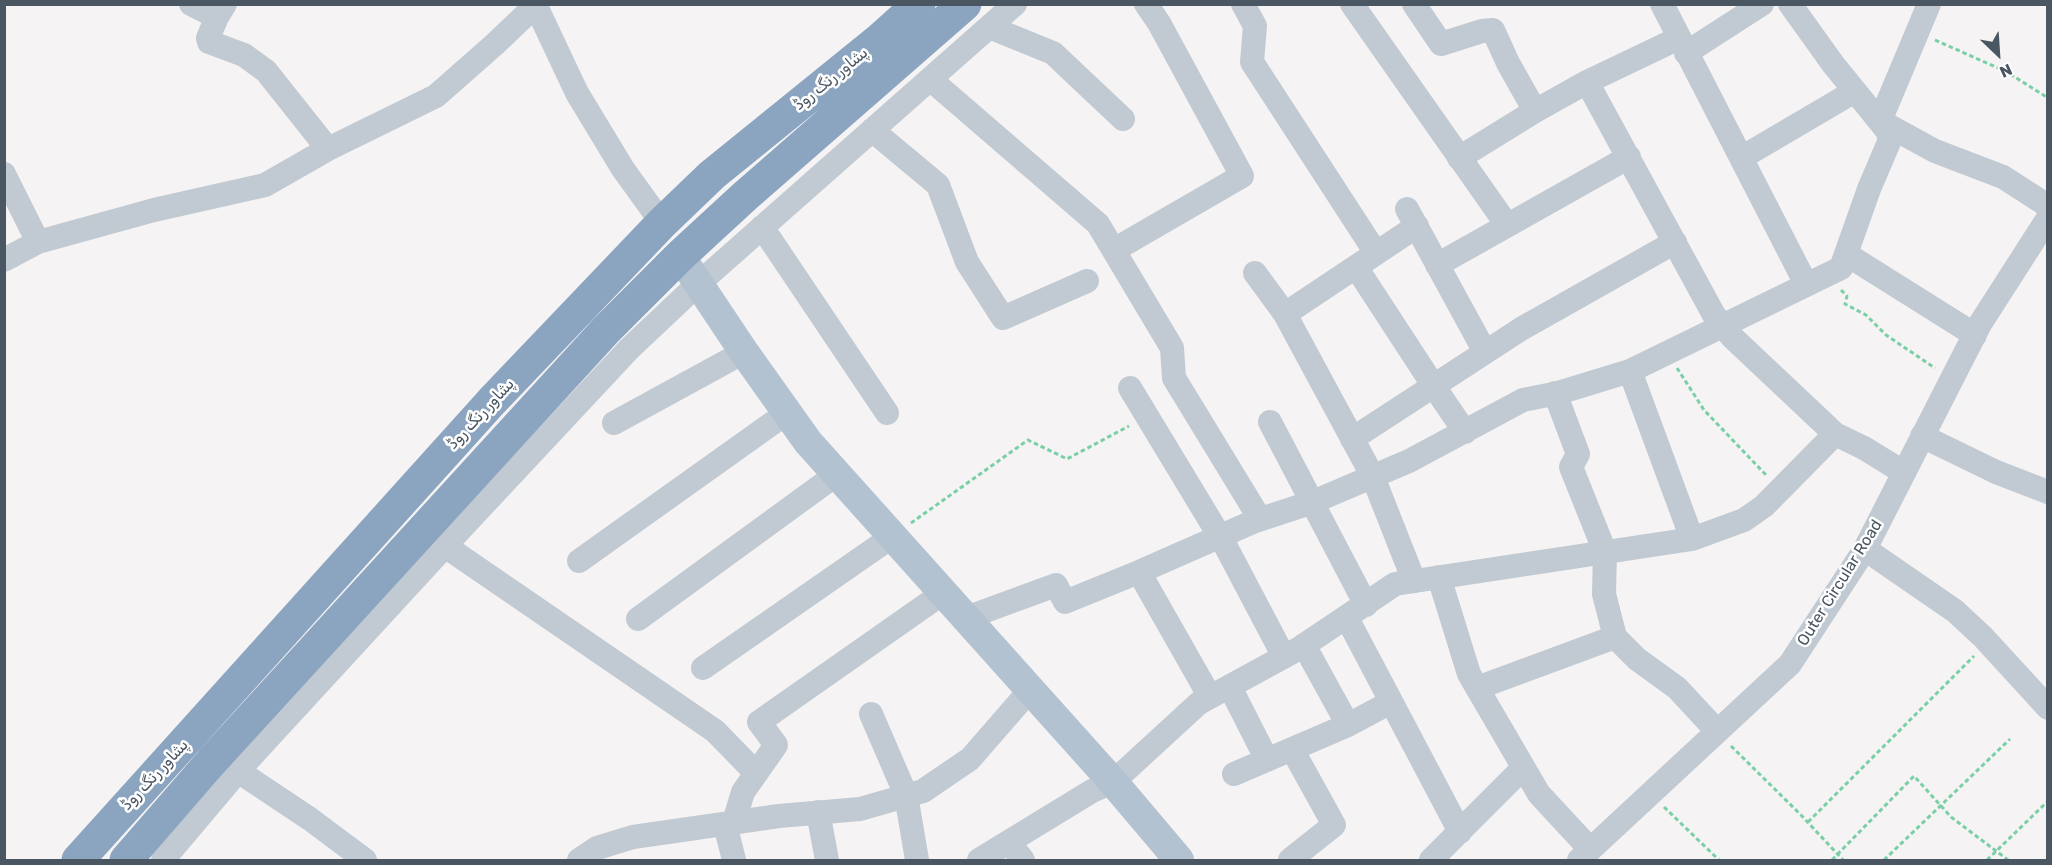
<!DOCTYPE html>
<html>
<head>
<meta charset="utf-8">
<style>
	body { margin:0 }
	#map { position:relative; width:2052px; height:865px; overflow:hidden; background:#f5f3f3; font-family:Rubik,sans-serif }
	canvas { display:block }
	.frame { position:absolute; inset:0; border:6px solid #4a5661; pointer-events:none }
	.north { position:absolute; left:1968px; top:24px; width:60px; height:60px; -webkit-text-stroke:4px #fff; paint-order:stroke; rotate:155deg; font-size:16px; font-weight:700; line-height:24px; text-align:center; color:#4a5661 }
	.north::after { content:''; display:block; margin:auto; width:21px; height:27px; background:#4a5661; clip-path:polygon(50% 0,100% 100%,50% 72%,0 100%) }
</style>
</head>
<body>
<div id="map">
<canvas width="2052" height="865"></canvas>
<div class="frame"></div>
<div class="north">N</div>
</div>
<script>
const ctx = document.querySelector('canvas').getContext('2d');
ctx.lineJoin = 'round';
const toPath = rows => new Path2D(rows.map(r => 'M' + r).join(''));
function stroke(path, color, width, dash) { ctx.strokeStyle = color; ctx.lineWidth = width; ctx.lineCap = dash ? 'butt' : 'round'; ctx.setLineDash(dash || []); ctx.stroke(path); }
function drawText(font, color, halo, rows, align = 'center') {
  ctx.font = font + ' Rubik,Vazirmatn,sans-serif'; ctx.lineWidth = 5; ctx.setLineDash([]); ctx.textBaseline = 'middle'; ctx.strokeStyle = halo; ctx.fillStyle = color; for (const [text, x, y, turn = 0] of rows) {
    ctx.save(); ctx.translate(x, y); ctx.rotate((+turn || 0) * Math.PI / 180); ctx.textAlign = isNaN(turn) ? turn : align; if (halo) ctx.strokeText(text, 0, 0); ctx.fillText(text, 0, 0); ctx.restore();
  }
}
stroke(toPath([
	[1935,40,2007,72,2048,98],
	[1841,290,1847,296,1845,304,1866,315,1886,335,1935,368],
	[1677,368,1704,410,1766,475],
	[911,523,1028,440,1067,459,1129,426],
	[1731,746,1801,815,1843,860],
	[1664,807,1719,860],
	[1808,822,1974,656],
	[1832,860,1914,776,1951,817,2008,860],
	[1884,860,2010,739],
	[1987,860,2048,801]
]), '#7ad0a6', 3, [4.5, 3]);
stroke(toPath([
	[191,4,217,17],
	[225,4,217,17,208,38,209,42,244,55,266,71,328,149],
	[535,4,577,93,623,169,662,223],
	[1243,4,1255,26,1252,62,1376,253],
	[1352,4,1507,225],
	[1414,4,1441,44,1482,31,1493,30,1508,63,1535,111],
	[1662,4,1806,284],
	[1929,4,1880,121,1935,151,2003,177,2048,206],
	[989,27,1053,53,1123,119],
	[1686,53,1762,4],
	[930,79,1098,224,1172,348,1174,378,1260,519],
	[1587,82,1714,315,1732,337,1835,434,1864,448,1903,472],
	[872,130,938,185,967,262,1003,318,1087,281],
	[1459,158,1535,111,1587,82,1679,38],
	[1741,158,1855,91],
	[4,174,38,242],
	[1407,209,1485,352],
	[762,227,887,413],
	[1114,250,1242,176,1159,23,1146,4],
	[1846,254,1975,335],
	[4,260,38,242,154,210,265,185,328,149,436,96,495,44,537,4],
	[1437,265,1629,157],
	[1356,267,1433,385,1465,432],
	[1255,273,1285,314,1373,477,1414,581],
	[1285,314,1417,226],
	[1630,371,1692,539],
	[1130,388,1225,545,1284,657],
	[1555,393,1578,454,1571,467,1605,552,1604,594,1615,637,1637,659,1677,688,1717,731],
	[1270,422,1366,605],
	[614,423,744,352],
	[1922,436,1996,472,2048,492],
	[1352,439,1521,329,1675,242],
	[445,546,715,731,756,773],
	[1865,549,1955,611,1983,637,2048,708],
	[579,561,788,412],
	[1139,572,1210,697],
	[1439,577,1469,674,1539,794,1590,849],
	[966,618,1056,585,1065,602,1139,572,1255,521,1313,502,1409,461,1523,400,1558,393,1630,371,1841,268,1869,189,1889,142,1889,133,1833,64,1790,4],
	[1347,618,1460,832],
	[638,619,837,474],
	[1304,645,1348,725],
	[703,668,893,536],
	[1230,687,1267,760],
	[1477,688,1615,637],
	[871,714,906,795,917,860],
	[238,771,310,819,365,860],
	[1234,774,1348,725,1391,702],
	[818,812,827,860],
	[734,822,743,792,776,745,759,722,943,593],
	[725,824,734,860],
	[1009,842,1023,860],
	[163,860,238,771,445,546,629,349,698,284,1015,4],
	[579,860,597,848,633,837,779,816,860,809,923,791,970,759,1030,690],
	[979,860,1092,791,1113,782,1199,703,1300,648,1395,584,1692,539,1744,520,1764,506,1835,434],
	[1290,860,1334,825,1292,749],
	[1431,860,1523,768],
	[1579,860,1790,664,1865,549,1980,324,2048,218]
]), '#c1cad2', 24);
stroke(toPath([
	[680,256,744,352,808,442,1113,782,1179,860]
]), '#b3c2d1', 30);
stroke(toPath([
	[78,860,492,401,662,223,712,175,880,39,919,4],
	[126,860,211,762,606,330,680,256,744,197,965,4]
]), '#8ba5c1', 33);
drawText('16px', '#4a5661', '#fff', [
	["پشاور رنگ روڈ",831,79,-39],
	["پشاور رنگ روڈ",481,414,-47],
	["Outer Circular Road",1840,583,-58],
	["پشاور رنگ روڈ",155,775,-47]
]);
</script>
</body>
</html>
